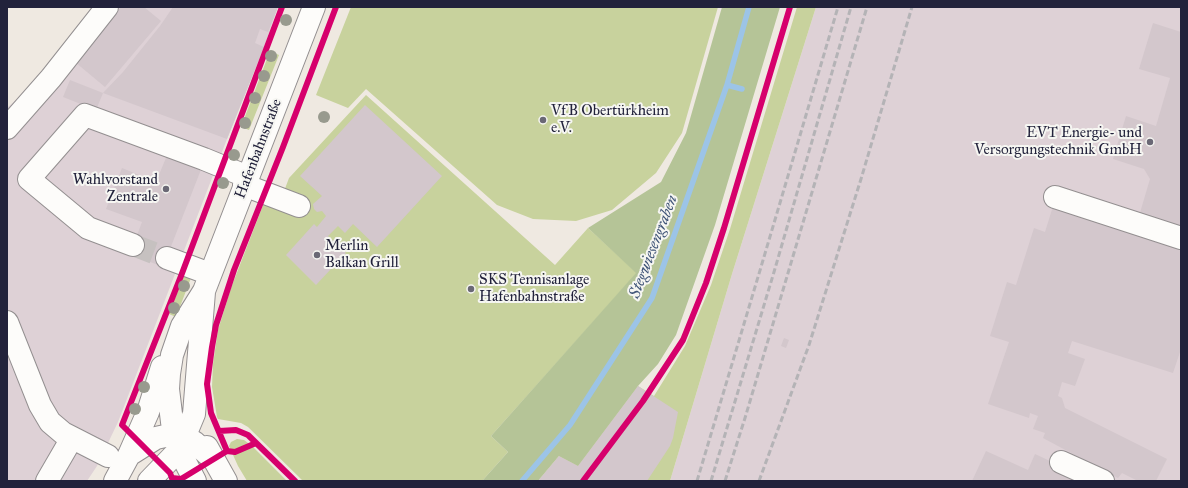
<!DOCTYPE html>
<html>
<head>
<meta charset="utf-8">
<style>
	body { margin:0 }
	#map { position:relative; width:1188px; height:488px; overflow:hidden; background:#efe9e1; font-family:"IM FELL Great Primer",serif }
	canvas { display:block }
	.frame { position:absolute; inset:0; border:8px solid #22223b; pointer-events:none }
</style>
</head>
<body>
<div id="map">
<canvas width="1188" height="488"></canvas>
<div class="frame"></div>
</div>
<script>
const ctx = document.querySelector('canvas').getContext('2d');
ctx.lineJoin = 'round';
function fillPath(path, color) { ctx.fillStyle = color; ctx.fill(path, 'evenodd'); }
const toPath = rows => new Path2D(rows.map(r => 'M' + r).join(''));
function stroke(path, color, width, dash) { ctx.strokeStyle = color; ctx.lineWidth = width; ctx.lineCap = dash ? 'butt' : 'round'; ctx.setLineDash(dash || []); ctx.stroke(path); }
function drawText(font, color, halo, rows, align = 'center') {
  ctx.font = font + ' "IM FELL Great Primer",serif'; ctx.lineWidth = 4; ctx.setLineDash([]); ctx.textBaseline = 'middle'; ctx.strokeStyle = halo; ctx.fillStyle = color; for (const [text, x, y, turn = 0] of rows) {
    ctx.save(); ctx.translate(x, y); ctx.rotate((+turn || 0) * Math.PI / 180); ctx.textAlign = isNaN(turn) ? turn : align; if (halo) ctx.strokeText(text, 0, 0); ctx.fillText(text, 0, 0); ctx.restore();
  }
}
fillPath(toPath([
	[95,7,278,7,264,47,227,139,118,422,97,466,87,481,7,481,7,108,36,82],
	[816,7,1181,7,1181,481,670,481,732,274]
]), '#ded1d6');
fillPath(toPath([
	[351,7,718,7,682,133,656,173,612,210,576,221,533,219,497,205,366,89,348,108,316,95],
	[797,7,816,7,732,274,670,481,538,481,559,456,638,386,654,396,685,346,711,285,730,229],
	[270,51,279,55,249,130,241,127],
	[366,95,555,265,588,228,637,273,491,436,508,452,482,481,303,481,248,427,241,423,218,419,217,417,212,387,213,364,218,330,231,288,265,200,277,210,289,178],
	[184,275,191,278,176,317,169,314],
	[237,439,244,440,252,446,287,481,247,481,238,466,229,446,231,442]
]), '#c8d29d');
fillPath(toPath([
	[722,7,780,7,715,225,676,335,658,364,638,386,578,466,559,456,538,481,482,481,508,452,491,436,636,273,588,228,661,182,686,133]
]), '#b5c497');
stroke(toPath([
	[742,89,727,85,749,7],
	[522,481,570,425,652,298,727,85]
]), '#9cc4e7', 5.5);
fillPath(toPath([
	[121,7,144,7,161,21,105,87,75,62],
	[173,7,278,7,268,32,260,29,255,43,264,47,227,139,103,93,123,72,160,26],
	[1153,23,1181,32,1181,229,1139,216,1150,179,1144,169,1113,159,1126,116,1156,126,1170,78,1139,69],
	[70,80,103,93,96,110,63,97],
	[365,105,442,176,377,247,353,224,345,233,338,226,328,236,346,253,316,285,286,255,314,224,317,227,326,216,322,211,317,212,314,209,313,204,322,196,300,176],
	[168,153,202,167,163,267,130,254,142,222,106,209,122,168,156,182],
	[1054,203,1181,240,1181,349,1173,373,1072,341,1068,353,1085,359,1075,386,1062,382,1058,396,1062,398,1065,408,1167,459,1156,481,1138,481,1122,473,1118,478,1043,438,1045,433,1033,429,1038,416,1030,413,1029,418,988,404,1009,342,990,336,1007,282,1016,285,1034,228,1045,232],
	[784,338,789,340,786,348,781,346],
	[638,386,678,412,673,438,670,446,647,481,538,481,559,456,578,466],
	[986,451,1028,470,1035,454,1078,474,1075,481,972,481]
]), '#d3c7cc');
stroke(toPath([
	[133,245,167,258]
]), '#c6c1c0', 22, [22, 11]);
const minor = toPath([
	[7,128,51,78,107,7],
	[244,185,299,206],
	[1055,197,1181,238],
	[133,245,88,228,29,179,85,115,204,159,248,177],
	[167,258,210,274],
	[7,322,40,405,50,422,63,433,108,456],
	[1061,462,1103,481],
	[47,481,72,438]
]);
const major = toPath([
	[207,447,226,481],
	[129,455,156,438,174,434,185,437,194,442,214,460],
	[115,481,129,455,148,412,162,367],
	[149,481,179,450,194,414,204,292],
	[195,481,179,450,172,422,168,389,169,374,172,355,182,326,204,291,314,7]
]);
stroke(minor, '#938f90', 24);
stroke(major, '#938f90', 24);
stroke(toPath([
	[229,148,282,7],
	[192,247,215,186],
	[170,303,178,283],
	[232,452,235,452,256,443]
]), '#bebdbe', 2.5, [3, 3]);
stroke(minor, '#fdfcfa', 22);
stroke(major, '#fdfcfa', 22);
stroke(toPath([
	[697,481,761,267,838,7],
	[711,481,774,272,851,7],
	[725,481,745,418,867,7],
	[759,481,809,345,861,179,912,7]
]), '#b4b3b6', 3, [6, 3]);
stroke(toPath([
	[219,431,236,430,248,435,295,481],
	[227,451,211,413,207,384,212,347,216,325,234,270,283,147,336,7],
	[172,478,170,473,122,425,181,276,282,7],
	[172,478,181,479,227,451,235,452,256,443],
	[583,481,643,401,683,340,706,283,724,228,790,7]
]), '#d6006c', 6);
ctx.fillStyle = '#989a8e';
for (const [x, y] of [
	[286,20],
	[271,56],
	[264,76],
	[255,98],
	[324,117],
	[245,123],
	[234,155],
	[223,183],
	[184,286],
	[174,308],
	[144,387],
	[135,409]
]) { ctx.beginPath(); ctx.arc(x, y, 6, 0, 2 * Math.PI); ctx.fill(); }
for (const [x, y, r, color] of [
	[543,120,4,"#6a6875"],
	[1150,142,4,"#6a6875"],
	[166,189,4,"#6a6875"],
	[317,255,4,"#6a6875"],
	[471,289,4,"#6a6875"]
]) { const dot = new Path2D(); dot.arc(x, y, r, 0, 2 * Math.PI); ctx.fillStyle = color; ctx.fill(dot); stroke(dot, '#f6f6f2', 1.5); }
drawText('15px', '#22223b', '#f6f6f2', [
	["VfB Obertürkheim",551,111],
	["e.V.",551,128],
	["EVT Energie- und",1142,133,"right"],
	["Versorgungstechnik GmbH",1142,150,"right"],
	["Wahlvorstand",158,180,"right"],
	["Zentrale",158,197,"right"],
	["Merlin",325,246],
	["Balkan Grill",325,263],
	["SKS Tennisanlage",479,280],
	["Hafenbahnstraße",479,297]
], 'left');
drawText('15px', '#22223b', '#f6f6f2', [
	["Hafenbahnstraße",259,149,-69]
]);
drawText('italic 16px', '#405578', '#f6f6f2', [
	["Stegwiesengraben",654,247,-69]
]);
</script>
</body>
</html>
